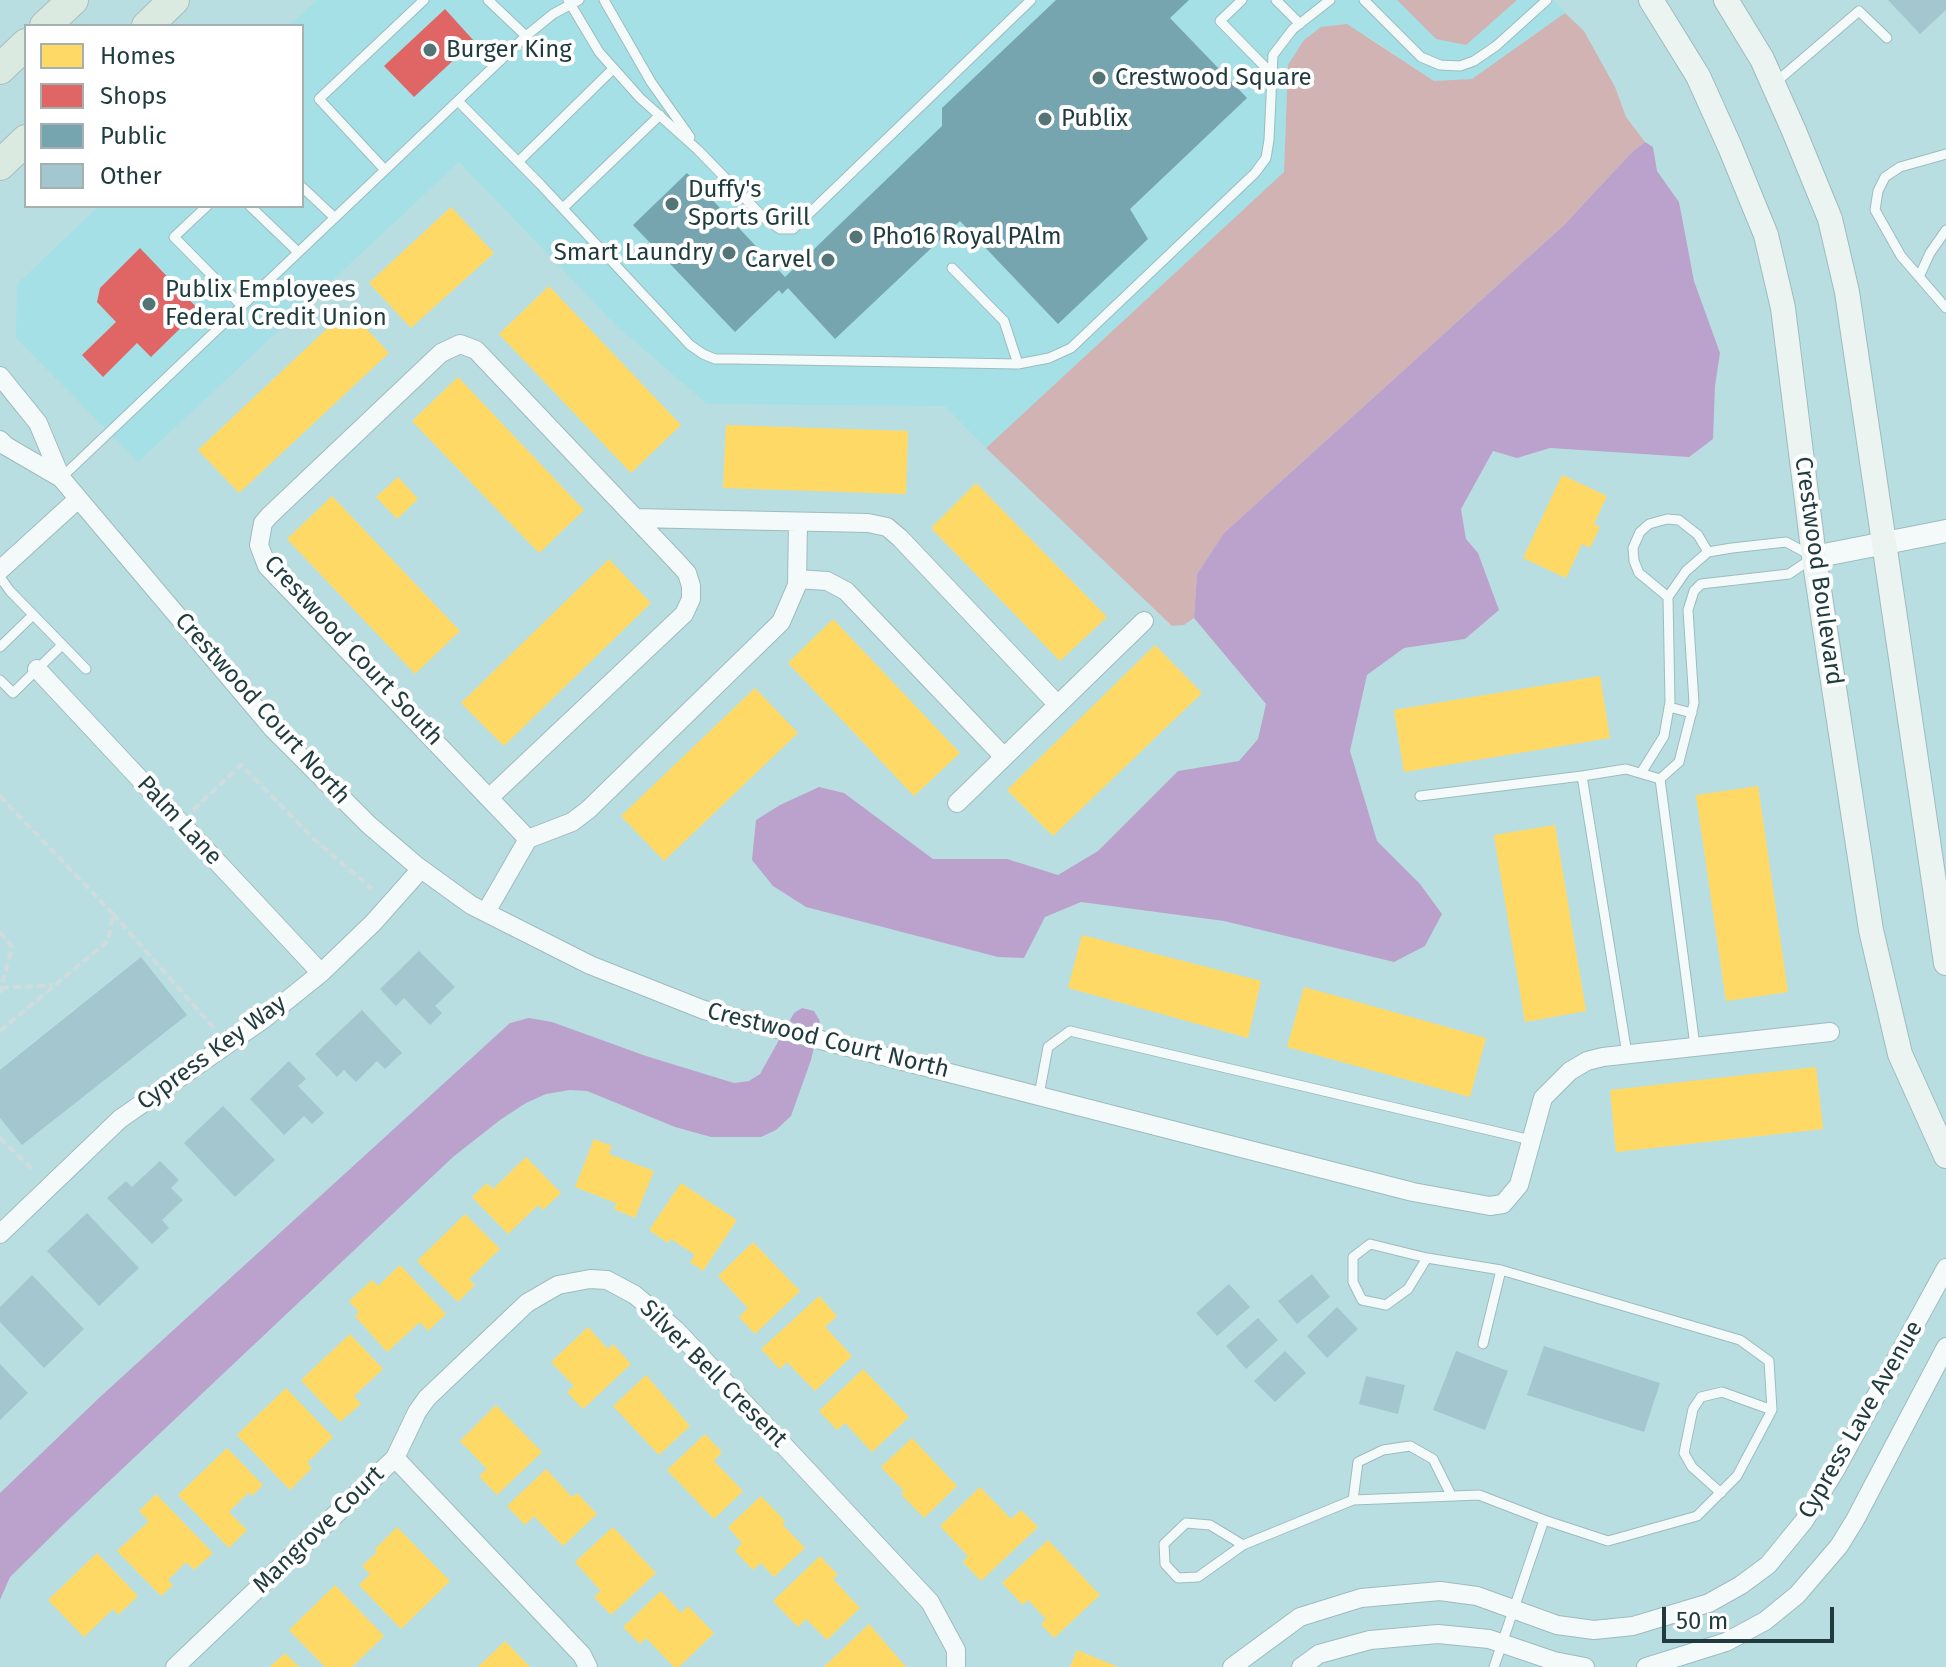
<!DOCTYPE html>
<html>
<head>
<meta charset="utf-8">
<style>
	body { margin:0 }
	#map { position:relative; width:1946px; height:1667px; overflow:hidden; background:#b9dee1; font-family:"Fira Sans",sans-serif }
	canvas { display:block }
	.legend { position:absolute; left:24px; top:24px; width:280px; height:184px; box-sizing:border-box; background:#fff; border:2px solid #a5b1b1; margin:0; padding:10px 14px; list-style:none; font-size:24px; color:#1f3b3d }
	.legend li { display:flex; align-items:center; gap:16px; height:40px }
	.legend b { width:40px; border:2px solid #a5b1b1 }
	.scale { position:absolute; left:1662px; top:1607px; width:172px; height:36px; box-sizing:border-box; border:4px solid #1f3b3d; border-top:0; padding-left:10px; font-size:24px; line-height:28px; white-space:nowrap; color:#1f3b3d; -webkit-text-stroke:6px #fff; paint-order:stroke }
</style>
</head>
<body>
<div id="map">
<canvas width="1946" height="1667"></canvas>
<ul class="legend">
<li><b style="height:22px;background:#ffd966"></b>Homes</li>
<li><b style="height:22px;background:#e06666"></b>Shops</li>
<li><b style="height:22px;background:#76a5af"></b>Public</li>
<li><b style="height:22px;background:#a4c6ce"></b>Other</li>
</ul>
<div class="scale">50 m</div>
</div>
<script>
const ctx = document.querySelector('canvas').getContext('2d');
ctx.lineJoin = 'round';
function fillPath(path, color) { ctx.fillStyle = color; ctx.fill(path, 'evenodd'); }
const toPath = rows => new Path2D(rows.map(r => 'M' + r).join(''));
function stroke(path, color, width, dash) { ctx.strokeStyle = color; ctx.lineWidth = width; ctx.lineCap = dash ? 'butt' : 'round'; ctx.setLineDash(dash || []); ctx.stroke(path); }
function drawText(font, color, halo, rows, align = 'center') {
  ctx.font = font + ' "Fira Sans",sans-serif'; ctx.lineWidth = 8; ctx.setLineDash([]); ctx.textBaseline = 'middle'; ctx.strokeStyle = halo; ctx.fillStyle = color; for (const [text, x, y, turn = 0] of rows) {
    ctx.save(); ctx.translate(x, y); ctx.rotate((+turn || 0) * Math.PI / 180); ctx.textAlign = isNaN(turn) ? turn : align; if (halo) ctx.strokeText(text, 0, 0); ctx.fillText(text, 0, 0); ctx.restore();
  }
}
fillPath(toPath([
	[317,0,1554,0,1565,13,1472,79,1434,81,1365,34,1288,65,1284,172,986,448,945,406,707,404,618,327,459,162,138,462,16,338,17,284,99,206,302,206,302,26,289,26]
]), '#a4e0e5');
fillPath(toPath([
	[1397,0,1517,0,1466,45,1436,39],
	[1565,13,1584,31,1615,87,1626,117,1645,142,1632,152,1564,225,1224,533,1197,574,1194,618,1184,625,1172,626,986,448,1284,172,1288,65,1304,40,1321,27,1347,24,1434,81,1472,79]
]), '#d1b3b3');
fillPath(toPath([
	[1645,142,1653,147,1657,171,1679,202,1694,281,1720,353,1715,386,1713,439,1689,457,1550,448,1517,458,1493,451,1461,509,1466,539,1478,553,1499,610,1465,639,1404,648,1367,675,1350,751,1377,841,1420,884,1442,914,1425,946,1394,962,1224,921,1081,902,1045,917,1024,958,998,957,806,907,773,886,752,860,756,820,780,805,819,787,844,793,933,859,1007,859,1058,875,1098,851,1178,771,1239,761,1258,739,1266,704,1194,618,1197,574,1224,533,1564,225,1632,152],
	[802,1008,814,1011,820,1021,811,1060,791,1116,776,1130,761,1137,711,1137,675,1127,587,1091,570,1090,546,1094,526,1103,500,1120,453,1157,67,1521,10,1577,0,1600,0,1493,100,1397,510,1023,529,1018,552,1022,646,1056,734,1083,749,1081,760,1074,794,1013]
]), '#bba2cc');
fillPath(toPath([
	[451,207,494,253,411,328,369,283],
	[549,286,681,425,631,473,499,334],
	[348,309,389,353,239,493,198,450],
	[458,377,584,510,539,553,412,421],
	[726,425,908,431,906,494,723,488],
	[1562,475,1607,496,1594,524,1600,527,1590,548,1582,544,1566,578,1523,558],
	[398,477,418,499,397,519,376,497],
	[976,483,1107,617,1060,661,931,528],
	[332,496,460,631,415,674,287,539],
	[609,559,651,603,504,746,461,703],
	[833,619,960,753,914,796,788,663],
	[1155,645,1202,693,1053,836,1007,790],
	[1600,676,1610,738,1404,772,1394,710],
	[755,688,798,733,664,861,621,816],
	[1758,786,1788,992,1726,1001,1696,795],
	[1555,825,1586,1011,1525,1022,1494,835],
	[1082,935,1261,981,1248,1038,1068,988],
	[1304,987,1486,1038,1470,1097,1287,1047],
	[1816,1067,1823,1129,1616,1152,1610,1090],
	[594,1139,612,1146,609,1154,654,1171,635,1218,614,1209,616,1203,575,1187],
	[526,1157,561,1193,543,1210,538,1205,508,1234,472,1197,487,1183,493,1189],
	[681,1183,737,1220,703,1271,690,1262,695,1255,671,1239,668,1243,649,1230],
	[465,1214,500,1249,469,1279,475,1285,458,1302,417,1261],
	[753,1242,800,1291,755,1334,739,1317,748,1308,718,1276],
	[400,1265,446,1314,428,1331,420,1322,387,1352,355,1316,359,1312,349,1301,372,1280,378,1286],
	[819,1296,837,1316,825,1327,852,1356,815,1391,787,1362,780,1369,761,1349],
	[588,1327,608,1349,613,1344,631,1364,583,1409,567,1392,574,1386,551,1362],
	[350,1334,383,1369,354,1396,361,1404,340,1422,301,1380],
	[863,1369,909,1417,872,1452,845,1423,837,1430,819,1411],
	[646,1375,690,1426,659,1455,613,1406],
	[286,1388,333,1437,307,1463,312,1468,290,1490,237,1435],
	[496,1405,542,1452,497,1495,479,1476,487,1469,460,1441],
	[705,1434,722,1452,714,1461,743,1491,714,1519,667,1470],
	[912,1438,957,1486,924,1518,901,1494,904,1491,881,1467],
	[227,1448,263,1485,252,1496,249,1492,229,1512,247,1530,229,1548,178,1495],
	[546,1469,572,1497,577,1493,597,1514,563,1546,534,1516,525,1525,507,1506],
	[980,1487,1011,1519,1021,1510,1038,1527,981,1581,963,1562,968,1556,940,1526],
	[156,1494,213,1553,194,1570,186,1562,168,1580,173,1585,161,1596,117,1551,149,1521,139,1511],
	[761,1496,785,1521,782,1524,805,1548,774,1577,761,1563,753,1570,735,1551,742,1543,728,1527],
	[397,1527,450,1581,401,1629,359,1585,370,1574,362,1566,377,1552,375,1549],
	[613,1527,656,1573,611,1615,594,1597,601,1591,575,1562],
	[1048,1540,1100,1595,1054,1638,1041,1624,1046,1619,1028,1600,1023,1605,1002,1583],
	[97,1553,138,1596,118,1615,113,1609,84,1637,48,1600],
	[820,1556,838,1575,833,1579,860,1608,827,1640,806,1619,798,1627,773,1601],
	[335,1585,384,1636,352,1667,325,1667,289,1630],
	[661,1591,681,1613,688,1606,714,1633,679,1667,674,1667,646,1638,640,1644,623,1627],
	[869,1624,906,1667,824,1667],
	[505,1641,530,1667,478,1667],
	[1077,1650,1118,1667,1070,1667],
	[285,1653,299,1667,270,1667]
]), '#ffd966');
fillPath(toPath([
	[445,9,474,41,414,97,384,66],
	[140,248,199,310,151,357,137,343,103,377,82,355,116,322,97,302,100,288]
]), '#e06666');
fillPath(toPath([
	[1056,0,1189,0,1170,18,1247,98,1130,209,1148,239,1058,324,960,221,835,339,788,288,782,294,779,290,735,332,633,225,687,173,785,277,942,126,942,108]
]), '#76a5af');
fillPath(toPath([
	[1888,0,1946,0,1946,10,1920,34],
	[419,951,455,987,435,1006,442,1013,430,1025,404,998,396,1006,380,989],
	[141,957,187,1015,22,1145,0,1118,0,1070],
	[362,1010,402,1053,385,1069,377,1061,356,1082,344,1070,337,1077,315,1054],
	[289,1061,306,1079,298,1086,324,1113,312,1124,304,1116,284,1135,250,1099],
	[223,1106,275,1160,235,1197,184,1143],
	[160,1161,179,1180,171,1188,183,1200,162,1220,169,1228,152,1244,107,1198,126,1181,132,1187],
	[87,1213,139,1268,99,1306,47,1251],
	[1312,1274,1330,1297,1297,1324,1278,1301],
	[32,1275,84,1329,44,1368,0,1322,0,1307],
	[1229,1284,1250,1307,1217,1336,1196,1313],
	[1337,1307,1358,1329,1327,1358,1307,1336],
	[1258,1318,1278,1340,1246,1369,1226,1346],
	[1544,1346,1660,1383,1644,1432,1527,1395],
	[1285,1351,1306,1373,1275,1402,1254,1381],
	[1456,1351,1508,1371,1485,1430,1433,1410],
	[0,1364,28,1393,0,1420],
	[1366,1376,1405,1385,1398,1414,1359,1404]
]), '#a4c6ce');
const service = toPath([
	[488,0,526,36],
	[568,0,599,52,640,98,698,150,764,218,780,229,793,229,1031,0],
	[604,0,651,82,690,137],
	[1242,0,1220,21,1272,74],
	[1276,0,1300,24],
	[1364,0,1421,57,1440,65,1460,66,1474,61,1496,46,1547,0],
	[1776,82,1859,11,1887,38],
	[458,101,540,184,690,345,703,354,715,359,735,359,1018,364,1049,358,1071,348,1255,173,1266,158,1269,140,1273,55,1293,29,1330,0],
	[1946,154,1900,167,1885,177,1878,191,1875,210,1901,256,1946,308],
	[518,162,613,69],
	[385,170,319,99,424,0],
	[302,187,334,217],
	[207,206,174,237,242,306],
	[250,206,298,252],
	[563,208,660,115],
	[952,268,1004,321,1018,364],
	[1919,277,1930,253,1946,230],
	[61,478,526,36,553,14,579,0],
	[0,577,10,591,86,669],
	[1668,597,1639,573,1634,561,1633,548,1640,532,1649,524,1667,519,1679,520,1698,535,1708,552],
	[0,647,33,615],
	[0,680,13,693,62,645],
	[1669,707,1692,713],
	[1641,773,1664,736,1670,702,1668,597,1686,571,1708,552,1732,548,1786,542,1814,557,1789,574,1701,584,1694,591,1688,610,1694,703,1679,762,1660,779],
	[1660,779,1695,1046],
	[1420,796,1582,776],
	[1627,1054,1582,776,1626,769,1660,779],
	[1039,1095,1048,1047,1070,1031,1531,1140],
	[1427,1258,1370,1244,1353,1257,1353,1282,1362,1300,1386,1305,1408,1289,1427,1258,1501,1270],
	[1483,1344,1501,1270,1740,1340,1769,1361,1772,1410,1737,1476,1697,1516,1608,1541,1544,1520],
	[1721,1493,1692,1467,1684,1453,1693,1409,1701,1397,1722,1392,1772,1410],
	[1353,1500,1358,1462,1383,1450,1410,1446,1433,1459,1451,1495],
	[1243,1545,1210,1525,1186,1523,1164,1544,1165,1564,1178,1578,1198,1577,1243,1545,1353,1500,1479,1495,1544,1520,1494,1667]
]);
const minor = toPath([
	[0,376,38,423,61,478,273,729,369,825,417,866,471,905,590,965,704,1010,1413,1192,1490,1206,1503,1204,1519,1185,1543,1098,1570,1071,1587,1061,1603,1057,1830,1032],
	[0,440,6,446,61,478],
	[635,518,868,523,887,527,900,538,1058,705],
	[0,570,78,499],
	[797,579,827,581,846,591,1004,757],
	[37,669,321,973],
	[489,798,684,614,691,599,691,586,687,573,677,562,476,350,460,344,441,353,269,516,263,523,259,545,267,566,528,839],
	[957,803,1144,621],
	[486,912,528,839,572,822,588,810,781,622,797,585,798,522],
	[0,1234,120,1119,265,1018,321,973,373,923,421,869],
	[395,1458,582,1655,588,1667],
	[175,1667,395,1458,417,1412,427,1398,527,1303,558,1285,590,1279,607,1280,635,1295,676,1330,930,1602,956,1650,956,1667],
	[1232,1667,1300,1617,1361,1598,1440,1591,1477,1596,1557,1625,1594,1630,1633,1626,1709,1603,1741,1585,1768,1565,1804,1521,1836,1469,1946,1268],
	[1301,1667,1319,1654,1370,1640,1438,1634,1489,1639,1554,1661,1585,1667],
	[1646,1667,1726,1642,1765,1621,1797,1595,1839,1546,1855,1520,1946,1347]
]);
const tertiary = toPath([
	[1814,557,1946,531]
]);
const secondary = toPath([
	[1651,0,1698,76,1730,147,1766,235,1783,308,1814,557,1871,930,1900,1054,1946,1156],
	[1726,0,1762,59,1794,131,1830,219,1847,292,1946,963]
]);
const trunk = toPath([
	[45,26,73,0],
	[147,26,174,0],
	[0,69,26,44],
	[0,165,26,140]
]);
stroke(service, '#9ebbbe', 11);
stroke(minor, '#9ebbbe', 20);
stroke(tertiary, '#9ebbbe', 24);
stroke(secondary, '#9ebbbe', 26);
stroke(trunk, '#aabdbf', 32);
stroke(toPath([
	[0,796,113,914],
	[193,810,241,765,316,841,372,889],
	[0,932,12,947,0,993],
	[1,988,52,985],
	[0,1031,108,941,113,914,214,1028],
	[0,1138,32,1169]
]), '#cfdbdc', 4, [8, 4]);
stroke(service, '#f4fafa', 9);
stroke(minor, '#f4fafa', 18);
stroke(tertiary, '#f4fafa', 22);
stroke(secondary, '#ebf4f0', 24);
stroke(trunk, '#daeae0', 30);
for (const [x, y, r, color] of [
	[430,50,8,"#557476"],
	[1099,78,8,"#557476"],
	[1045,119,8,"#557476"],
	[672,204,8,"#557476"],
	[856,237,8,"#557476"],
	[729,253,8,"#557476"],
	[828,260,8,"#557476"],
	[149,304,8,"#557476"]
]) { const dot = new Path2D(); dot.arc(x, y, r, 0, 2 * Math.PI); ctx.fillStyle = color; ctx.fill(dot); stroke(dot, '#fff', 3); }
drawText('24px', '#1f3b3d', '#fff', [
	["Burger King",446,50],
	["Crestwood Square",1115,78],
	["Publix",1061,119],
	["Duffy's",688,190],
	["Sports Grill",688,218],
	["Pho16 Royal PAlm",872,237],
	["Smart Laundry",713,253,"right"],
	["Carvel",812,260,"right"],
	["Publix Employees",165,290],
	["Federal Credit Union",165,318]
], 'left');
drawText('24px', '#1f3b3d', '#fff', [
	["Crestwood Boulevard",1818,571,82],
	["Crestwood Court South",353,651,47],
	["Crestwood Court North",262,709,48],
	["Palm Lane",179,821,47],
	["Crestwood Court North",828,1041,14],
	["Cypress Key Way",212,1053,-36],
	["Silver Bell Cresent",713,1374,45],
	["Cypress Lave Avenue",1861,1420,-60],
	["Mangrove Court",319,1530,-44]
]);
</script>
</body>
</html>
